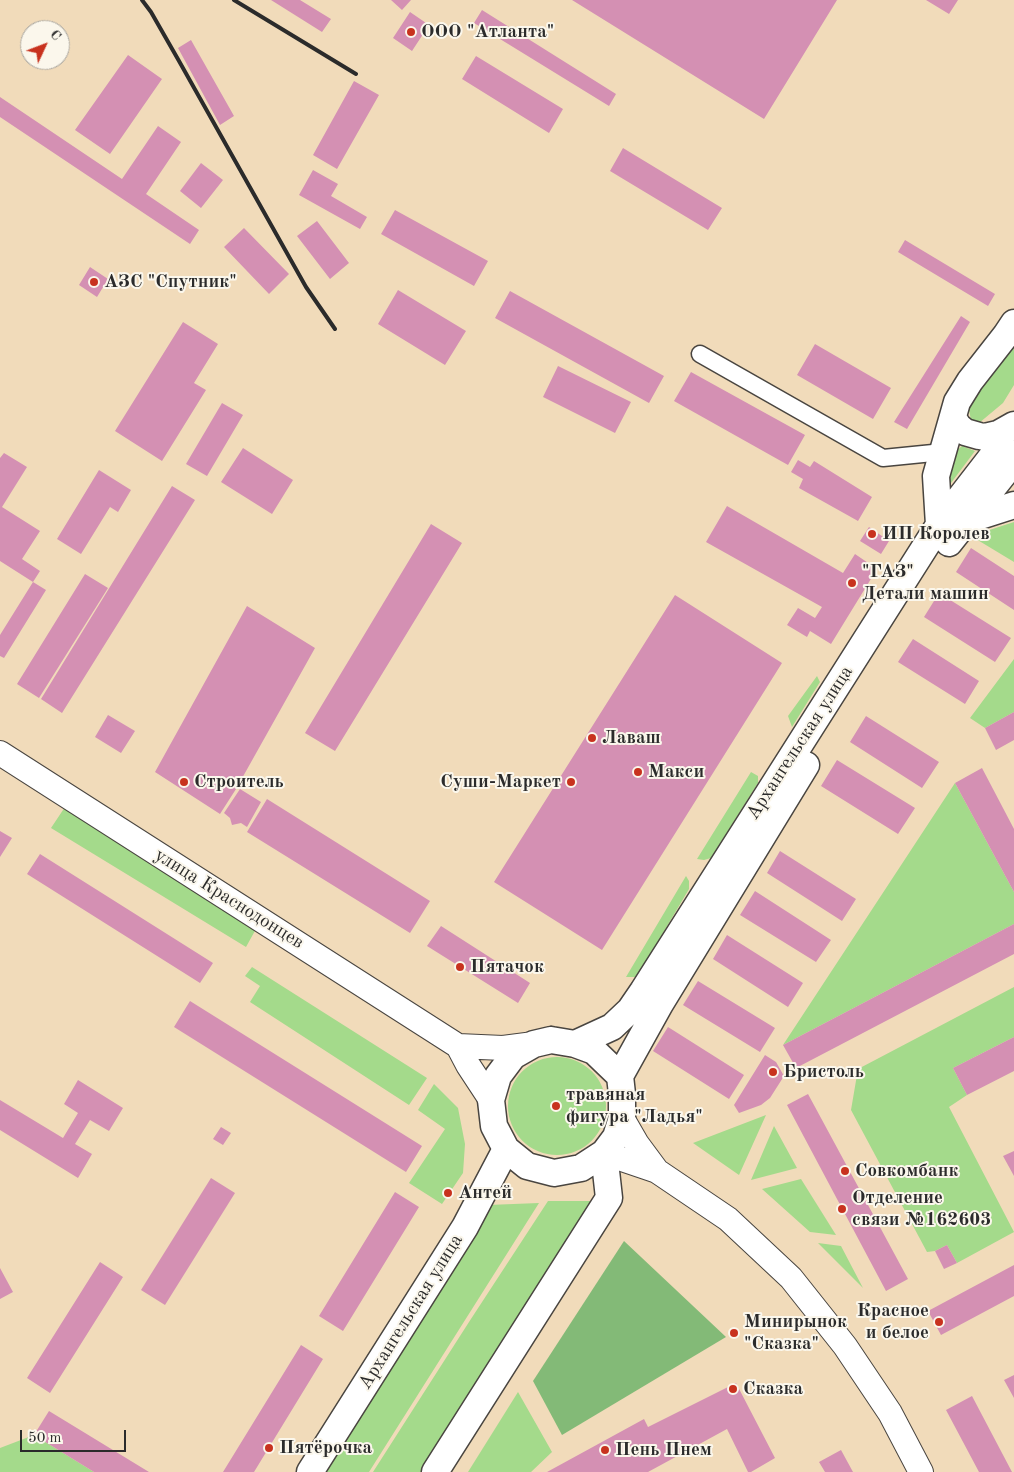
<!DOCTYPE html>
<html>
<head>
<meta charset="utf-8">
<style>
	body { margin:0 }
	#map { position:relative; width:1014px; height:1472px; overflow:hidden; background:#f1dbba; font-family:"Old Standard TT",serif }
	canvas { display:block }
	.north { position:absolute; left:20px; top:20px; width:50px; height:50px; box-sizing:border-box; background:#fbf7ec; border:1px solid #a8a59f; border-radius:50%; rotate:47deg; font-size:14px; font-weight:700; line-height:20px; text-align:center; color:#2b2b2b }
	.north::after { content:''; display:block; margin:auto; width:18px; height:22px; background:#c8321e; clip-path:polygon(50% 0,100% 100%,50% 72%,0 100%) }
	.scale { position:absolute; left:20px; top:1430px; width:106px; height:22px; box-sizing:border-box; border:2px solid #2b2b2b; border-top:0; padding-left:6px; font-size:15px; line-height:18px; white-space:nowrap; color:#2b2b2b; -webkit-text-stroke:4px #fbf7ec; paint-order:stroke }
</style>
</head>
<body>
<div id="map">
<canvas width="1014" height="1472"></canvas>
<div class="north">С</div>
<div class="scale">50 m</div>
</div>
<script>
const ctx = document.querySelector('canvas').getContext('2d');
ctx.lineJoin = 'round';
function fillPath(path, color) { ctx.fillStyle = color; ctx.fill(path, 'evenodd'); }
const toPath = rows => new Path2D(rows.map(r => 'M' + r).join(''));
function stroke(path, color, width, dash) { ctx.strokeStyle = color; ctx.lineWidth = width; ctx.lineCap = dash ? 'butt' : 'round'; ctx.setLineDash(dash || []); ctx.stroke(path); }
function drawText(font, color, halo, rows, align = 'center') {
  ctx.font = font + ' "Old Standard TT",serif'; ctx.lineWidth = 4; ctx.setLineDash([]); ctx.textBaseline = 'middle'; ctx.strokeStyle = halo; ctx.fillStyle = color; for (const [text, x, y, turn = 0] of rows) {
    ctx.save(); ctx.translate(x, y); ctx.rotate((+turn || 0) * Math.PI / 180); ctx.textAlign = isNaN(turn) ? turn : align; if (halo) ctx.strokeText(text, 0, 0); ctx.fillText(text, 0, 0); ctx.restore();
  }
}
fillPath(toPath([
	[1014,337,1014,385,1003,403,979,423,971,420,968,405],
	[962,446,975,451,948,487,946,459],
	[1014,522,1014,562,971,536],
	[1014,659,1014,712,985,728,970,718],
	[817,676,820,682,792,727,788,716],
	[751,772,758,776,758,783,711,858,704,860,697,859],
	[955,783,1014,892,1014,924,783,1045],
	[65,807,256,929,246,947,51,828],
	[686,876,689,881,689,889,637,977,626,977],
	[252,967,427,1078,409,1105,250,1002,260,986,245,976],
	[1014,987,1014,1037,953,1068,967,1095,949,1107,1014,1232,957,1263,947,1245,935,1251,927,1252,851,1110,858,1069],
	'508 1106a49 49 0 1 1 98 0a49 49 0 1 1-98 0Z',
	[434,1084,458,1108,465,1144,463,1173,442,1204,409,1183,445,1129,418,1110],
	[766,1115,739,1175,693,1143],
	[774,1126,797,1168,751,1180],
	[801,1179,836,1235,810,1232,762,1189],
	[548,1201,597,1201,422,1472,373,1472,469,1322],
	[539,1203,369,1472,322,1472,488,1205],
	[818,1243,841,1246,863,1288],
	[518,1392,552,1452,531,1472,468,1472],
	[34,1435,94,1472,0,1472,0,1448]
]), '#a4da8b');
fillPath(toPath([
	[624,1241,726,1337,562,1435,533,1381]
]), '#83ba77');
fillPath(toPath([
	[271,0,300,0,331,19,322,32],
	[391,0,411,0,402,10],
	[572,0,837,0,764,119],
	[926,0,958,0,949,14],
	[482,10,616,94,609,106,474,23],
	[410,12,429,25,412,51,393,38],
	[191,40,234,116,220,125,178,48],
	[128,55,162,79,110,154,75,130],
	[476,56,563,109,549,133,462,79],
	[354,81,379,95,337,169,313,155],
	[0,97,122,179,158,126,181,142,146,194,199,230,190,244,0,117],
	[623,148,722,208,708,230,610,171],
	[201,163,223,180,201,208,180,191],
	[313,170,338,184,331,196,367,217,360,229,299,195],
	[395,210,488,261,474,286,381,234],
	[317,221,349,263,330,279,297,236],
	[244,228,289,274,269,294,224,247],
	[905,240,995,294,988,306,898,252],
	[90,267,108,279,97,297,79,285],
	[398,290,466,331,445,365,378,324],
	[510,291,664,376,649,403,495,318],
	[961,316,970,322,907,429,894,422],
	[183,322,218,344,194,383,206,390,162,461,115,431],
	[815,344,891,388,873,419,797,375],
	[558,366,631,402,615,433,543,397],
	[691,372,805,435,788,465,674,401],
	[222,403,243,415,207,476,186,464],
	[243,448,293,480,272,514,221,482],
	[4,453,27,467,2,507,40,531,22,559,40,571,33,582,0,561,0,458],
	[798,460,810,467,814,461,872,497,858,521,799,488,803,479,791,472],
	[99,470,131,490,118,512,110,507,81,554,57,539],
	[172,486,195,500,62,713,41,699],
	[727,506,843,573,855,554,877,569,831,644,810,631,807,637,787,625,798,608,815,618,822,607,706,542],
	[431,524,462,543,335,751,305,733],
	[869,527,889,541,881,554,860,541],
	[971,548,1014,576,1014,610,956,572],
	[85,574,108,588,39,698,17,684],
	[33,582,46,590,4,658,0,656,0,635],
	[939,593,1011,638,995,662,924,617],
	[675,595,782,663,602,950,494,882],
	[247,606,315,648,236,789,220,814,155,772],
	[913,639,979,681,965,704,898,662],
	[1014,712,1014,740,996,750,985,728],
	[108,715,135,731,121,753,95,737],
	[866,716,939,762,922,788,850,742],
	[837,760,915,808,898,834,821,786],
	[982,768,1014,829,1014,892,955,783],
	[240,789,261,802,247,827,241,823,232,825,230,818,224,813],
	[267,799,430,901,410,933,247,832],
	[0,831,12,838,0,857],
	[780,851,856,899,842,921,767,873],
	[40,854,213,963,200,983,27,874],
	[755,891,831,940,816,962,740,915],
	[1014,924,1014,954,796,1068,783,1045],
	[441,926,530,983,518,1003,427,946],
	[727,935,803,983,788,1007,713,959],
	[698,981,775,1028,760,1052,683,1005],
	[190,1001,422,1146,406,1172,174,1027],
	[668,1027,744,1075,729,1099,653,1051],
	[1014,1037,1014,1071,967,1095,953,1068],
	[765,1055,776,1062,784,1076,770,1098,761,1105,739,1113,734,1105],
	[78,1080,123,1108,109,1131,90,1120,75,1144,92,1154,78,1178,0,1130,0,1100,63,1138,78,1113,64,1104],
	[808,1094,908,1279,886,1291,787,1105],
	[221,1127,231,1133,223,1145,213,1139],
	[1014,1151,1014,1176,1003,1156],
	[211,1178,235,1193,165,1305,141,1290],
	[395,1192,419,1207,343,1331,319,1316],
	[947,1245,957,1263,944,1269,935,1251],
	[100,1262,123,1277,50,1393,27,1378],
	[1014,1265,1014,1296,941,1335,928,1311],
	[0,1268,13,1292,0,1299],
	[301,1345,323,1359,254,1472,223,1472],
	[1014,1375,1014,1398,1004,1380],
	[736,1383,775,1458,751,1472,748,1472,727,1429,648,1472,547,1472,644,1419,648,1427],
	[972,1396,1012,1472,979,1472,946,1410],
	[49,1411,149,1472,94,1472,34,1435],
	[841,1450,853,1472,825,1472,819,1462]
]), '#d490b3');
const street = toPath([
	[700,354,883,458,943,452]
]);
const secondary = toPath([
	[0,753,458,1046,468,1065,491,1100],
	[458,1046,503,1048,534,1044],
	[622,1118,637,1144,657,1171],
	[604,1153,657,1171,728,1219,791,1278,845,1346,890,1413,921,1472]
]);
const primary = toPath([
	[953,418,958,426,965,432,979,436,985,437,998,434,1014,425],
	[939,525,936,476,957,402,970,381,1006,335,1014,323],
	[964,525,974,518,1014,505],
	[949,543,1014,461],
	[551,1040,575,1044,594,1051,620,1076,622,1094,622,1118,616,1137,604,1153,581,1168,554,1173,527,1166,506,1149,494,1126,491,1100,498,1076,513,1056,534,1044,551,1040],
	[575,1044,612,1027,630,1010,643,991,939,525,1014,428],
	[620,1076,660,1004,806,765],
	[310,1472,465,1227,506,1149],
	[435,1472,609,1198,604,1153]
]);
stroke(street, '#494540', 19);
stroke(secondary, '#494540', 26);
stroke(primary, '#494540', 29);
stroke(street, '#fff', 16);
stroke(secondary, '#fff', 24);
stroke(primary, '#fff', 26);
stroke(toPath([
	[142,0,151,12,179,61,306,287,335,329],
	[234,0,356,74]
]), '#2b2b2b', 4);
for (const [x, y, r, color] of [
	[411,32,5,"#c8321e"],
	[94,282,5,"#c8321e"],
	[872,534,5,"#c8321e"],
	[852,583,5,"#c8321e"],
	[592,738,5,"#c8321e"],
	[638,772,5,"#c8321e"],
	[184,782,5,"#c8321e"],
	[571,782,5,"#c8321e"],
	[460,967,5,"#c8321e"],
	[773,1072,5,"#c8321e"],
	[556,1106,5,"#c8321e"],
	[845,1171,5,"#c8321e"],
	[448,1193,5,"#c8321e"],
	[842,1209,5,"#c8321e"],
	[939,1322,5,"#c8321e"],
	[734,1333,5,"#c8321e"],
	[733,1389,5,"#c8321e"],
	[269,1448,5,"#c8321e"],
	[605,1450,5,"#c8321e"]
]) { const dot = new Path2D(); dot.arc(x, y, r, 0, 2 * Math.PI); ctx.fillStyle = color; ctx.fill(dot); stroke(dot, '#fbf7ec', 2); }
drawText('bold 19px', '#2b2b2b', '#fbf7ec', [
	["ООО \"Атланта\"",421,32],
	["АЗС \"Спутник\"",104,282],
	["ИП Королев",882,534],
	["\"ГАЗ\"",862,572],
	["Детали машин",862,594],
	["Лаваш",602,738],
	["Макси",648,772],
	["Строитель",194,782],
	["Суши-Маркет",561,782,"right"],
	["Пятачок",470,967],
	["Бристоль",783,1072],
	["травяная",566,1095],
	["фигура \"Ладья\"",566,1117],
	["Совкомбанк",855,1171],
	["Антей",458,1193],
	["Отделение",852,1198],
	["связи №162603",852,1220],
	["Красное",929,1311,"right"],
	["и белое",929,1333,"right"],
	["Минирынок",744,1322],
	["\"Сказка\"",744,1344],
	["Сказка",743,1389],
	["Пятёрочка",279,1448],
	["Пень Пнем",615,1450]
], 'left');
drawText('19px', '#2b2b2b', '#fbf7ec', [
	["Архангельская улица",800,743,-57],
	["улица Краснодонцев",229,899,32],
	["Архангельская улица",411,1312,-58]
]);
</script>
</body>
</html>
